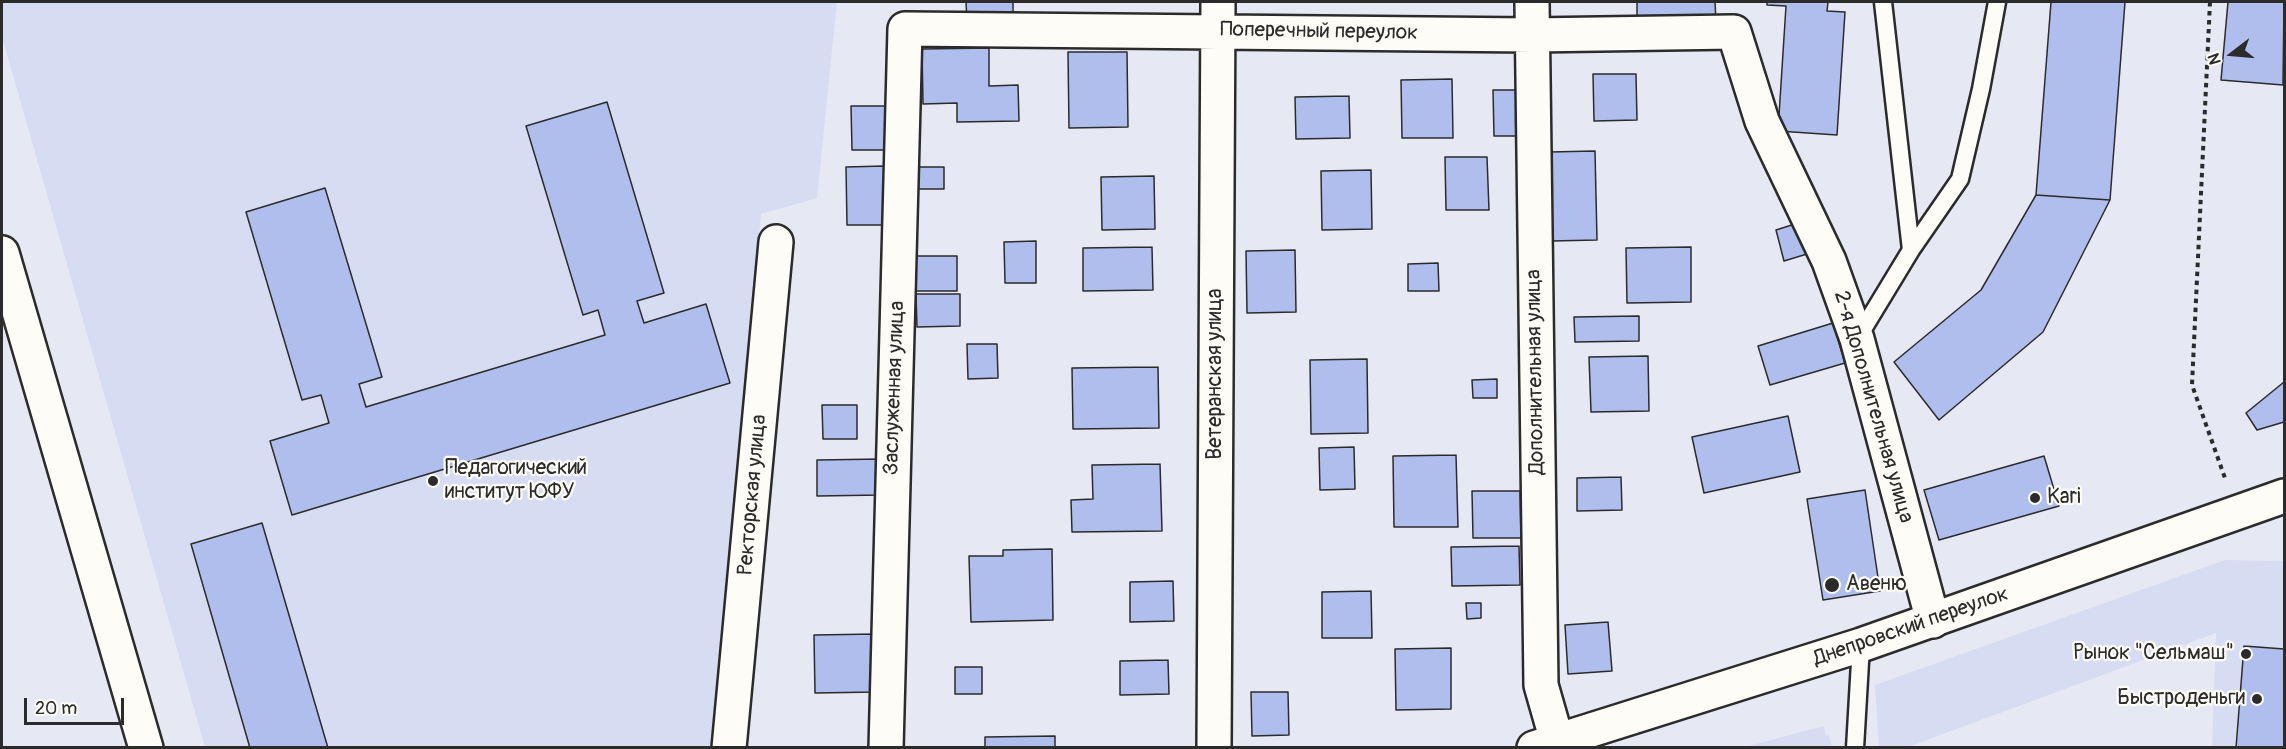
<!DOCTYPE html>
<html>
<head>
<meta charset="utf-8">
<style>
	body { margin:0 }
	#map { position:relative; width:2286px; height:749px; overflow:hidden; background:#e6e9f4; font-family:Pangolin,sans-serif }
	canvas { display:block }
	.frame { position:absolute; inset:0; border:3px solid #2b2b2b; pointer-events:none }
	.north { position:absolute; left:2202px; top:24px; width:60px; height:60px; -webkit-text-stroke:4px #fdfcf7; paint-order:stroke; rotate:254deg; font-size:16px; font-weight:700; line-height:24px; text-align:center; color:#2b2b2b }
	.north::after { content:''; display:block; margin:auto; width:21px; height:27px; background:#2b2b2b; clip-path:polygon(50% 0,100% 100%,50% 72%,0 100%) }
	.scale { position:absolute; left:24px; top:698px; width:100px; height:27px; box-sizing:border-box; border:3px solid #2b2b2b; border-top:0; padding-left:8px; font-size:18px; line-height:21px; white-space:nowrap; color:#2b2b2b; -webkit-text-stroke:4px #fdfcf7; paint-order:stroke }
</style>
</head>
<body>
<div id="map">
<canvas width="2286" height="749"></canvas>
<div class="frame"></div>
<div class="north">N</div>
<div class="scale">20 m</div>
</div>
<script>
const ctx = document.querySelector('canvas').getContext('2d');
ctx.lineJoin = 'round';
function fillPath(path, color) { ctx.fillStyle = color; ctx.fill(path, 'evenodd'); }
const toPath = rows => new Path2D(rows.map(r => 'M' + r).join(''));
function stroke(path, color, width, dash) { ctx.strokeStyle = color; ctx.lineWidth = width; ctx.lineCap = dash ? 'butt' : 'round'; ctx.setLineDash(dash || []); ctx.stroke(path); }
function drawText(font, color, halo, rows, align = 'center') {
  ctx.font = font + ' Pangolin,sans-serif'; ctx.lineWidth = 4.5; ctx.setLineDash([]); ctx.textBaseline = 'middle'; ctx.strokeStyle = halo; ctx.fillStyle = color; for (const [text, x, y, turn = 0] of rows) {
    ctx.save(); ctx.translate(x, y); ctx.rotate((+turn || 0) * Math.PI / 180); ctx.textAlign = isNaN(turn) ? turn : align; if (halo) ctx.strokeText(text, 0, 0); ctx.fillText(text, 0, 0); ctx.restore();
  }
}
fillPath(toPath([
	[2,2,837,2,817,198,761,214,715,747,205,747,2,37],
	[2225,560,2284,561,2284,747,2212,747,2216,633,1908,747,1879,747,1875,685],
	[1824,726,1826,736,1829,735,1832,747,1744,747]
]), '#d6dcf2');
const building = toPath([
	[966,2,1013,2,1013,21,967,22,966,2],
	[1637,2,1715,2,1716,21,1637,23,1637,2],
	[1767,2,1828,2,1827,11,1845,12,1837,135,1778,131,1786,6,1767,5,1767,2],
	[2051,2,2125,2,2110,200,2036,195,2051,2],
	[2228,2,2284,2,2283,85,2221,80,2228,2],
	[989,48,989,86,1018,85,1019,121,957,122,957,103,923,104,922,49,989,48],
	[1068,52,1127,52,1128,127,1069,128,1068,52],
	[1593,74,1636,74,1637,120,1594,121,1593,74],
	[1452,79,1453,138,1402,138,1401,80,1452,79],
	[1493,90,1523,90,1524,136,1494,136,1493,90],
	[1349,96,1350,138,1296,139,1295,97,1349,96],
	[607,102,664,293,637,301,644,323,706,304,730,383,292,515,270,441,329,423,321,395,302,400,246,212,325,188,382,377,359,384,366,407,605,335,598,310,583,315,526,126,607,102],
	[851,106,887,106,887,150,852,150,851,106],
	[1595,151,1597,240,1551,241,1549,152,1595,151],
	[1445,157,1487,157,1489,210,1446,210,1445,157],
	[884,166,885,225,847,225,846,167,884,166],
	[915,167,944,167,944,189,915,189,915,167],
	[1371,170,1372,229,1322,230,1321,171,1371,170],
	[1154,176,1155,229,1102,230,1101,177,1154,176],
	[2036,195,2110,200,2043,332,1939,420,1894,362,1981,290,2036,195],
	[1798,223,1807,254,1784,261,1776,230,1798,223],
	[1036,241,1036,283,1005,283,1004,242,1036,241],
	[1152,247,1153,290,1083,291,1083,248,1152,247],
	[1691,247,1691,302,1627,303,1626,248,1691,247],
	[1295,250,1296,312,1247,313,1246,251,1295,250],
	[914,256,957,256,957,291,914,291,914,256],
	[1438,263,1439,291,1408,291,1408,264,1438,263],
	[916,294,960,294,960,326,917,327,916,294],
	[1639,316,1639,341,1575,342,1574,317,1639,316],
	[1833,323,1845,363,1770,385,1758,346,1833,323],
	[967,344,997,344,998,378,968,379,967,344],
	[1648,356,1649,411,1591,412,1589,357,1648,356],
	[1367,359,1368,433,1311,434,1310,360,1367,359],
	[1158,367,1159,428,1073,429,1072,368,1158,367],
	[1497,379,1497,398,1473,398,1472,380,1497,379],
	[2284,382,2284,422,2257,430,2246,413,2284,382],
	[822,405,857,405,857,439,823,439,822,405],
	[1788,416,1800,472,1704,493,1692,437,1788,416],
	[1354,447,1355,489,1320,490,1319,448,1354,447],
	[1456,455,1458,527,1394,527,1393,456,1456,455],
	[2044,456,2059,506,1939,540,1924,490,2044,456],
	[882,459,882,495,817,496,817,460,882,459],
	[1160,464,1162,531,1072,532,1071,500,1093,499,1092,465,1160,464],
	[1621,477,1622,510,1577,511,1577,478,1621,477],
	[1865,490,1880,591,1823,600,1807,499,1865,490],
	[1472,491,1520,491,1521,538,1473,538,1472,491],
	[262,523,328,748,250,748,191,544,262,523],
	[1519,546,1520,585,1452,586,1451,547,1519,546],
	[1052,549,1053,620,971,622,969,556,1003,556,1003,550,1052,549],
	[1173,581,1174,621,1130,622,1130,582,1173,581],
	[1371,591,1372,638,1322,638,1322,592,1371,591],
	[1466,603,1481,603,1481,618,1467,619,1466,603],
	[1608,622,1612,671,1568,674,1565,625,1608,622],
	[876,634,876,692,815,693,814,635,876,634],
	[2244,646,2284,649,2284,748,2236,748,2244,646],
	[1451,648,1451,709,1396,710,1395,649,1451,648],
	[1168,660,1169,694,1120,695,1120,661,1168,660],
	[955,667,982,667,982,694,955,694,955,667],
	[1251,692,1288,692,1289,735,1252,736,1251,692],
	[1055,736,1055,748,985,748,985,737,1055,736]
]);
fillPath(building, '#b0beee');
stroke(building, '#2b2b2b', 1.5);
const service = toPath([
	[1911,250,1960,179,1981,89,1997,2],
	[1857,339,1911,250,1883,2],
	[1855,748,1861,645]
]);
const minor = toPath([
	[1532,2,1541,685,1557,741],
	[2,253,146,748],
	[729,748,776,242],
	[886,748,905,29,1532,35,1734,32,1762,121,1829,261,1857,339,1933,621],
	[1214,748,1218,2]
]);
const tertiary = toPath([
	[1534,748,1861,645,2284,496]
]);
stroke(service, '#2b2b2b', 21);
stroke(minor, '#2b2b2b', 38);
stroke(tertiary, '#2b2b2b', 38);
stroke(toPath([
	[2210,2,2192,385,2226,481]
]), '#2b2b2b', 4, [4.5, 4.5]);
stroke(service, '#fdfcf7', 16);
stroke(minor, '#fdfcf7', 33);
stroke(tertiary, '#fdfcf7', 33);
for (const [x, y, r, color] of [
	[433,481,6,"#2b2b2b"],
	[2035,498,6,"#2b2b2b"],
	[1832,585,8,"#2b2b2b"],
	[2246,654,6,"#2b2b2b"],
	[2257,699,6,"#2b2b2b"]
]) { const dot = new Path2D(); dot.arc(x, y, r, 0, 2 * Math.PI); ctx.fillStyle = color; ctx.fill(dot); stroke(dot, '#fdfcf7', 2); }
drawText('21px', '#2b2b2b', '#fdfcf7', [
	["Поперечный переулок",1319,32,1],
	["Дополнительная улица",1536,372,-91],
	["Ветеранская улица",1216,374,-90],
	["Заслуженная улица",895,388,-88],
	["2-я Дополнительная улица",1873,407,74],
	["Ректорская улица",753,495,-85],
	["Днепровский переулок",1911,627,-19]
]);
drawText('21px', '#2b2b2b', '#fdfcf7', [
	["Педагогический",445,469],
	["институт ЮФУ",445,493],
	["Kari",2047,498],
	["Авеню",1846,585],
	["Рынок \"Сельмаш\"",2234,654,"right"],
	["Быстроденьги",2245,699,"right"]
], 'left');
</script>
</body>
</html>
